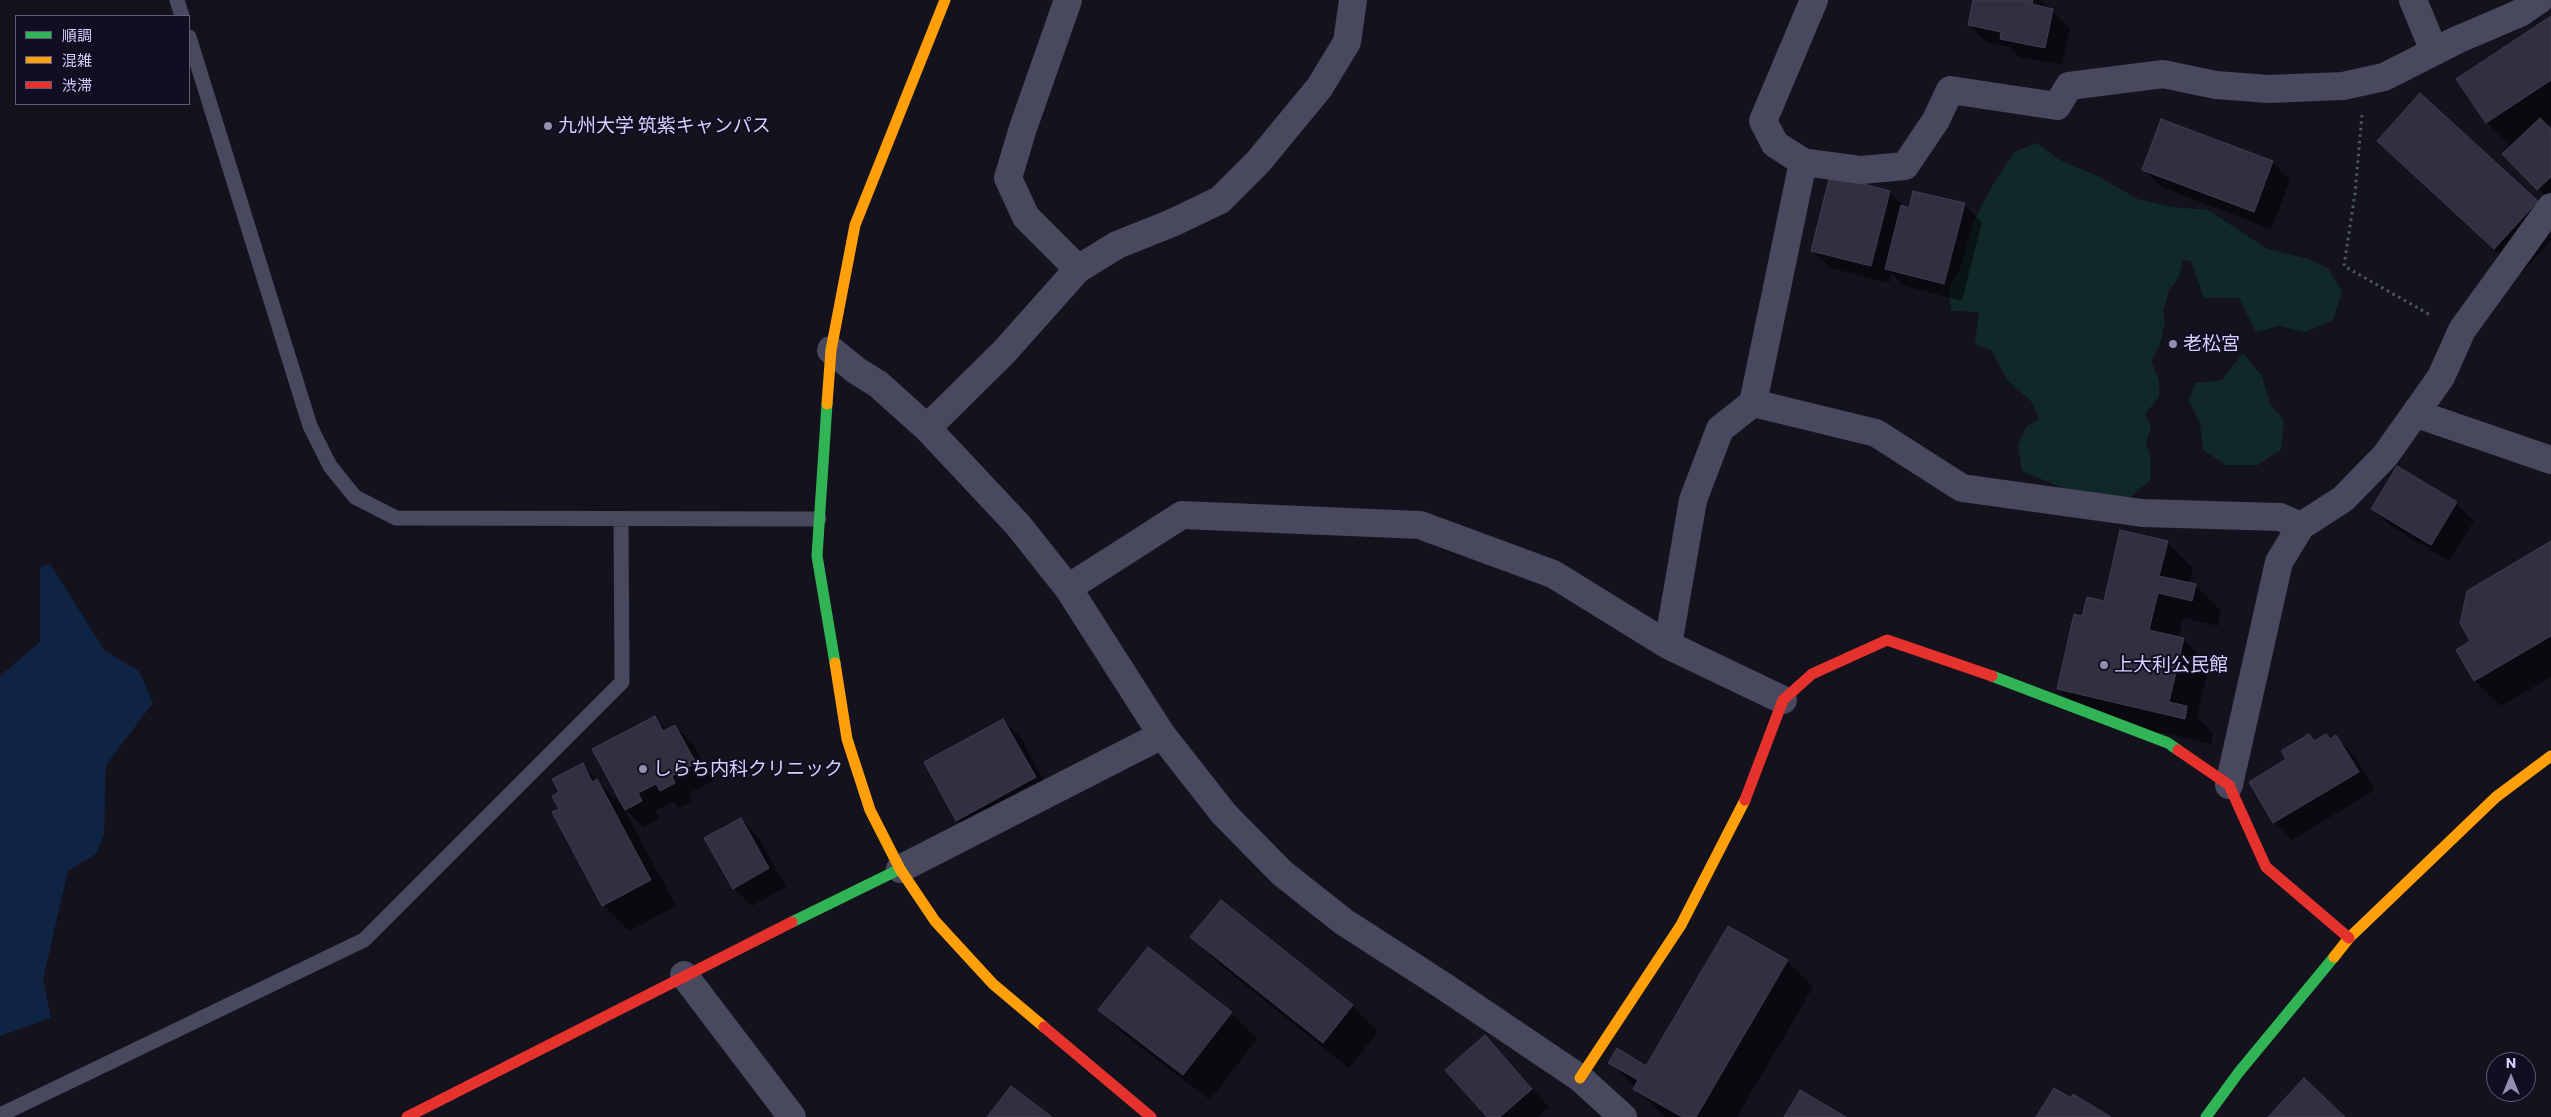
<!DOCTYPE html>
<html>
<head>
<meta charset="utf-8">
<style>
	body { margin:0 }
	#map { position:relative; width:2551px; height:1117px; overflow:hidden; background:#14121d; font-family:Commissioner,"Noto Sans JP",sans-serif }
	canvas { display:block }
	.legend { position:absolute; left:15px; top:15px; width:175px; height:90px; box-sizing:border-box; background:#110e22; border:1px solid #5f5c7a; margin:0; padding:6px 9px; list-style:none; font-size:15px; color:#d4d1fe }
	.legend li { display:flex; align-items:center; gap:10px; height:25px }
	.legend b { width:25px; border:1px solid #5f5c7a }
	.north { position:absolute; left:2486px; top:1052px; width:50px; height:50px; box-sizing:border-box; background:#110e22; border:1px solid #5f5c7a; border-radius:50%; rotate:0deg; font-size:14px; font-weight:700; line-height:20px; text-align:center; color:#d4d1fe }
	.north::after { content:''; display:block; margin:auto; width:18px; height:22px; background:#918eaf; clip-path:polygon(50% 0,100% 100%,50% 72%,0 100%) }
</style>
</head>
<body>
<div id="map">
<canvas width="2551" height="1117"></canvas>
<ul class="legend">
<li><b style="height:6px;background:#30b455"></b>順調</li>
<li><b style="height:6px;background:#ff9f0a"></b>混雑</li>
<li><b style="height:6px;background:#e5322d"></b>渋滞</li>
</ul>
<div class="north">N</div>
</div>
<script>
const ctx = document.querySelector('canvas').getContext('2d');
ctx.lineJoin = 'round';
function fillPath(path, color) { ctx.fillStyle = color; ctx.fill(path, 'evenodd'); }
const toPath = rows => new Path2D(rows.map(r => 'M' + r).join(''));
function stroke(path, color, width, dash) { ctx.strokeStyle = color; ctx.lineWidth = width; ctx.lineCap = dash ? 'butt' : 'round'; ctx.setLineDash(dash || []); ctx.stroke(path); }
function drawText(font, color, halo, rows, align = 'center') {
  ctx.font = font + ' Commissioner,"Noto Sans JP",sans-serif'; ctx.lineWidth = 4; ctx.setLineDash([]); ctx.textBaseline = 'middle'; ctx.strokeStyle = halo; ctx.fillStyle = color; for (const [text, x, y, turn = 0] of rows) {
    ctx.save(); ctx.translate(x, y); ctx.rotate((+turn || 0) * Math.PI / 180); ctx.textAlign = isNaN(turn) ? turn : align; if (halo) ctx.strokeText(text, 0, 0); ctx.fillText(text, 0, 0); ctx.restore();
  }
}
fillPath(toPath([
	[2036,143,2060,160,2100,177,2137,199,2172,207,2208,210,2267,249,2306,258,2328,268,2342,292,2333,320,2305,332,2279,326,2256,332,2239,298,2204,298,2191,261,2183,260,2179,277,2169,290,2163,312,2165,322,2160,344,2151,361,2159,380,2159,397,2145,414,2151,427,2146,443,2151,457,2150,480,2131,497,2112,500,2060,487,2022,471,2018,445,2026,427,2039,419,2031,401,2008,381,1991,350,1975,344,1979,312,1951,311,1949,289,1961,266,1973,223,1991,188,2014,152],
	[2243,353,2262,376,2270,404,2284,420,2281,450,2258,465,2226,465,2203,450,2200,423,2189,401,2195,383,2222,380]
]), '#112828');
fillPath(toPath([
	[50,564,105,651,139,671,153,703,106,765,104,835,96,854,68,871,43,979,51,1018,0,1036,0,676,40,642,40,567]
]), '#0f2443');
fillPath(toPath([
	[1974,0,2040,0,2070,28,2062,65,2019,57,2010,47,1987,43,1969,25],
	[2551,17,2551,123,2546,126,2551,131,2551,202,2504,154,2511,147,2487,122,2457,80],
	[2378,141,2537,202,2551,216,2551,240,2521,274],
	[2272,162,2290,180,2271,229,2161,187,2144,169],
	[1889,192,1906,208,1910,209,1964,205,1982,222,1962,301,1904,286,1891,273,1889,283,1830,268,1812,250],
	[2456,503,2474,521,2449,561,2391,526,2373,509],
	[2167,542,2193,568,2189,584,2195,585,2221,611,2218,626,2183,618,2179,638,2183,639,2209,665,2197,717,2213,733,2211,744,2084,715,2058,689,2083,618,2105,602],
	[2551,542,2551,677,2501,706,2475,681,2457,650,2472,641],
	[655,718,667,730,675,726,693,744,713,781,688,794,692,801,679,808,673,802,655,811,659,819,643,827,625,809],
	[1003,720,1021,738,1052,796,975,838,957,820],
	[2309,735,2316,742,2331,740,2336,737,2354,755,2375,790,2292,840,2274,822,2288,759],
	[582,765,623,807,676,906,629,931,603,905,560,810,560,793],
	[741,819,758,837,786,887,752,906,734,888],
	[1728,927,1787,961,1813,987,1737,1117,1665,1117,1610,1062,1646,1067],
	[1192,937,1352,1006,1378,1032,1349,1068,1218,963],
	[1148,949,1231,1013,1257,1039,1210,1100,1126,1036,1100,1010],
	[1485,1037,1549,1107,1538,1117,1488,1117]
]), '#0007');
const building = toPath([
	[1973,0,2033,0,2032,4,2053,9,2045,48,2000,39,2001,32,1968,25,1973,0],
	[2551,16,2551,80,2486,123,2456,79,2551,16],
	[2420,93,2538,201,2494,249,2377,141,2420,93],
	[2540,118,2551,129,2551,177,2537,190,2502,154,2540,118],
	[2161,119,2273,161,2254,212,2142,170,2161,119],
	[1830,175,1890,191,1871,266,1811,251,1830,175],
	[1913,191,1965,203,1944,284,1885,269,1901,205,1909,208,1913,191],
	[2397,466,2457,502,2431,545,2371,509,2397,466],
	[2120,530,2168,541,2159,576,2196,584,2192,601,2158,593,2149,630,2184,638,2169,702,2187,706,2185,719,2057,689,2074,614,2082,616,2087,597,2104,601,2120,530],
	[2551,541,2551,636,2474,681,2456,650,2470,641,2460,623,2467,591,2551,541],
	[655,716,663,731,675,725,696,763,672,776,675,783,660,791,656,784,638,793,642,801,625,810,592,749,655,716],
	[1003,719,1036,777,956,821,924,762,1003,719],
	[2309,734,2314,741,2326,734,2330,739,2336,735,2359,772,2273,823,2249,782,2286,759,2281,751,2309,734],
	[583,763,592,782,597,779,651,880,602,906,552,812,559,809,552,796,559,792,552,779,583,763],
	[741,818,769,868,733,889,704,838,741,818],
	[1221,900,1353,1005,1323,1043,1190,937,1221,900],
	[1728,926,1788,960,1696,1117,1682,1117,1633,1089,1638,1080,1608,1063,1617,1048,1646,1066,1728,926],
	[1148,947,1232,1012,1183,1075,1098,1010,1148,947],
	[1485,1035,1532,1089,1500,1117,1487,1117,1445,1070,1485,1035],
	[2304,1078,2345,1117,2268,1117,2304,1078],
	[1011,1086,1052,1117,987,1117,1011,1086],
	[2054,1088,2071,1098,2073,1094,2111,1117,2036,1117,2054,1088],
	[1800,1090,1846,1117,1784,1117,1800,1090]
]);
fillPath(building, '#323040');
stroke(building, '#403c51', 1);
stroke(toPath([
	[2362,115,2355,193,2344,266,2432,316]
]), '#4a5964', 3, [2.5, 4]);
stroke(toPath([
	[177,0,182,16],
	[189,37,310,426,330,466,355,497,396,518,819,519],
	[0,1115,364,940,622,682,621,520]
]), '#48485e', 15);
stroke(toPath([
	[1068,0,1023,128,1008,178,1026,217,1078,269],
	[1814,0,1763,121,1775,144,1803,162,1861,170,1905,166,1936,120,1950,90,2057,106,2069,86,2163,74,2216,85,2269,89,2343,86,2384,77,2457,40,2520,13,2539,0],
	[2413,0,2434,51],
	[831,350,857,371,878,384,927,428,1004,352,1078,269,1117,245,1172,223,1220,200,1258,162,1319,88,1347,42,1353,0],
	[1753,403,1876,433,1962,488,2142,513,2280,517,2301,526],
	[2417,414,2551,460],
	[927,428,1018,525,1068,588,1162,735,1224,814,1282,873,1344,922,1442,985,1580,1078,1623,1117],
	[1068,588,1182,515,1420,525,1553,574,1668,645,1783,700],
	[1668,645,1693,500,1720,429,1753,403,1803,162],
	[2229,785,2279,562,2301,526,2343,499,2385,456,2441,377,2462,330,2551,207],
	[900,869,1162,735],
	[684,975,792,1117]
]), '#48485e', 28);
stroke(toPath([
	[827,404,817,556,835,663],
	[1992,676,2168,743,2178,750],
	[792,922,900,869],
	[2206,1117,2239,1072,2334,957]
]), '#30b455', 11);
stroke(toPath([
	[827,404,831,350,855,225,945,0],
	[835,663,847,739,870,810,900,869,935,921,993,984,1044,1027],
	[2334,957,2349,938,2496,797,2551,756],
	[1580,1078,1681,925,1745,800]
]), '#ff9f0a', 11);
stroke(toPath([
	[2178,750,2229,785,2266,867,2349,938],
	[1745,800,1783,700,1812,674,1887,640,1992,676],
	[1044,1027,1151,1117],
	[407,1117,792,922]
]), '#e5322d', 11);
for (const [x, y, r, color] of [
	[548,126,5,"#918eaf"],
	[2173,344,5,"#918eaf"],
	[2104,665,5,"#918eaf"],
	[643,769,5,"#918eaf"]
]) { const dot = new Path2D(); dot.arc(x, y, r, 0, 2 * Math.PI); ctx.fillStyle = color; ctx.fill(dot); stroke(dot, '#110e22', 2); }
drawText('19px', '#d4d1fe', '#110e22', [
	["九州大学 筑紫キャンパス",558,126],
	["老松宮",2183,344],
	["上大利公民館",2114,665],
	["しらち内科クリニック",653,769]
], 'left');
</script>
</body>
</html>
